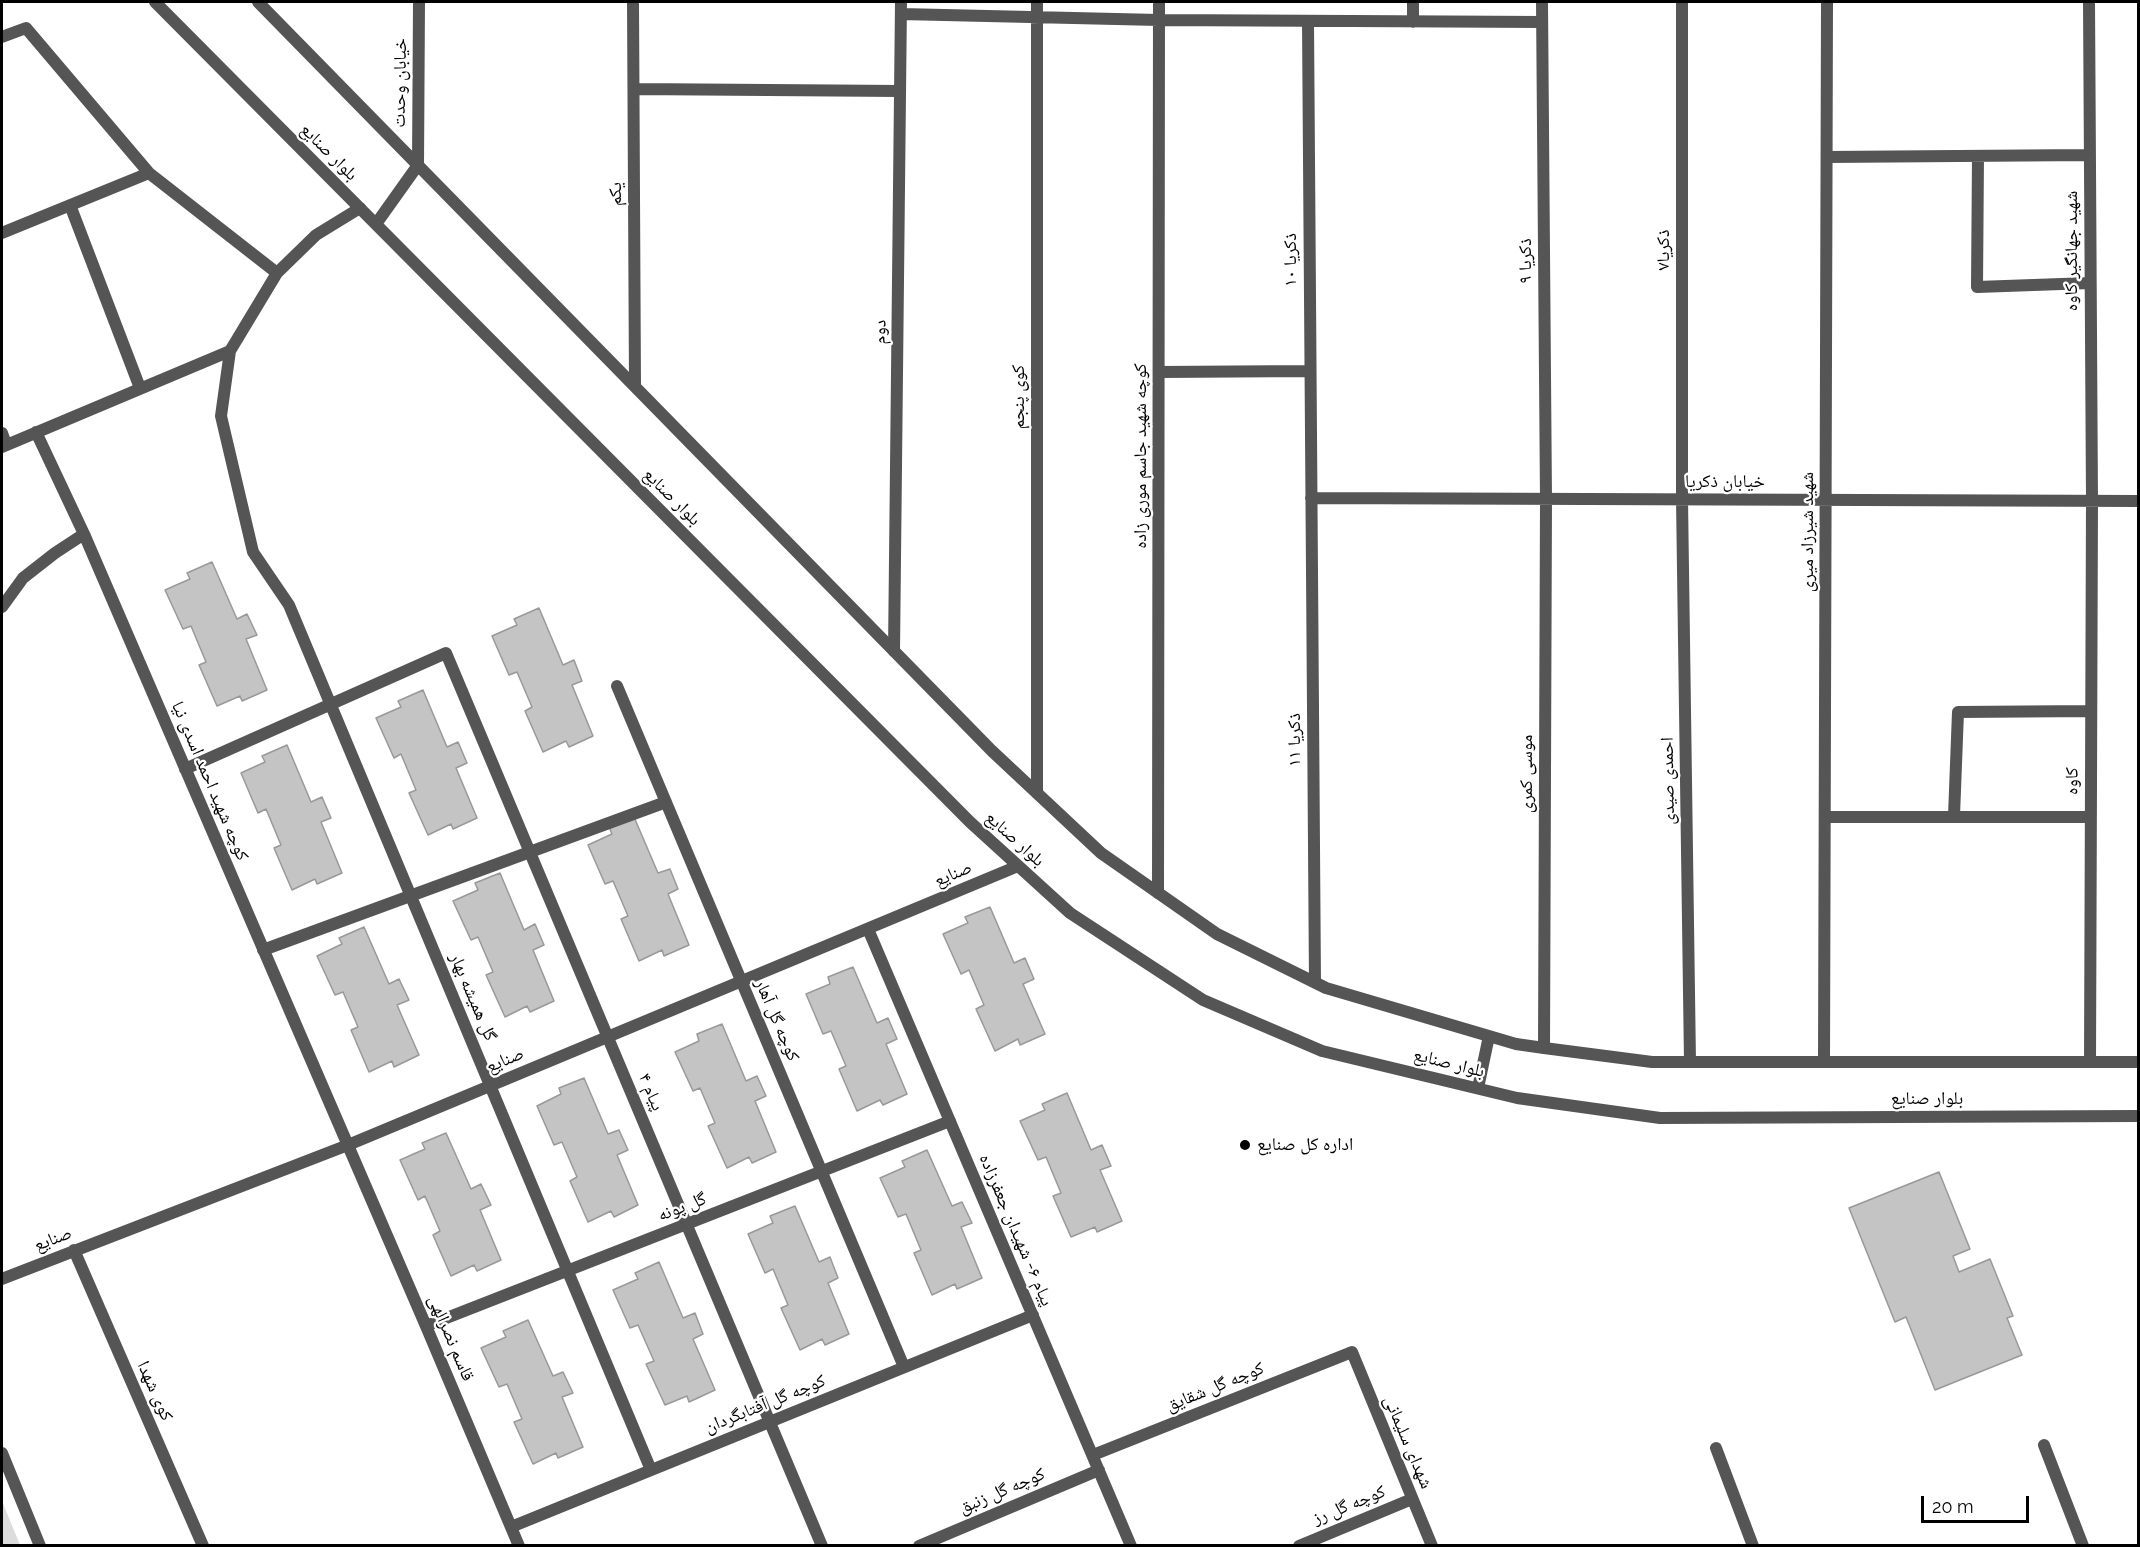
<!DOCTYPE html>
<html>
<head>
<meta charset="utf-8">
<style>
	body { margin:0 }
	#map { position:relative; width:2140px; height:1547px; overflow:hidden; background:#fff; font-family:Raleway,sans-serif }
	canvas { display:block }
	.frame { position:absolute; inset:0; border:3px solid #000; pointer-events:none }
	.scale { position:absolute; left:1921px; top:1496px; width:108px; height:27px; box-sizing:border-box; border:3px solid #000; border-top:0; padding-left:8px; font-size:18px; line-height:21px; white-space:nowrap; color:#000; -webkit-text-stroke:4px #fff; paint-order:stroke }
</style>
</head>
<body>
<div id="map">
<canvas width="2140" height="1547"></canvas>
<div class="frame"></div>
<div class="scale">20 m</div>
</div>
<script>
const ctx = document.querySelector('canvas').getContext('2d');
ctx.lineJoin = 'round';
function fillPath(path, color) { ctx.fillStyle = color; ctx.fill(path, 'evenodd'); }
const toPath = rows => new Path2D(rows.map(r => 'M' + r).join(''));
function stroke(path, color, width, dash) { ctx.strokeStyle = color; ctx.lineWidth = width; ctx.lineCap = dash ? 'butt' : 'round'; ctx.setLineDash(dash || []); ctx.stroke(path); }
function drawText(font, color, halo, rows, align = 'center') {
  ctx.font = font + ' Raleway,"Noto Naskh Arabic",sans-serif'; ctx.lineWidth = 4.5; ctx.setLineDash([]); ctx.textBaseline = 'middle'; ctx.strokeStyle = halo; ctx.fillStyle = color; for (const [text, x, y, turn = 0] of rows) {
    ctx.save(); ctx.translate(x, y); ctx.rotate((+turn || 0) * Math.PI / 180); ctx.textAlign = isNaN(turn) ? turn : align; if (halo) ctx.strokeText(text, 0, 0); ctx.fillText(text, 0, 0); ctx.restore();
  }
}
fillPath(toPath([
	[2,1501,20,1545,2,1545]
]), '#dcdcdc');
const building = toPath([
	[212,562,237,619,247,614,257,635,246,639,267,690,242,701,240,696,217,706,199,665,206,662,191,626,183,629,165,590,190,579,187,573,212,562],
	[539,608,563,665,574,660,582,681,572,685,593,736,569,747,566,741,543,752,525,711,532,707,517,672,509,675,492,636,517,625,514,619,539,608],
	[423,690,447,747,458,742,467,763,456,768,477,818,453,829,451,824,428,835,409,793,416,790,401,754,394,758,376,718,401,707,398,701,423,690],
	[287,745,311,802,322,797,331,818,321,822,342,873,317,884,315,879,292,890,274,848,281,845,266,809,258,813,241,773,265,762,262,756,287,745],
	[634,817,658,873,670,869,678,889,668,894,689,945,664,956,662,950,639,961,621,919,628,916,613,881,605,884,588,845,612,834,609,827,634,817],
	[500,873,524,930,535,924,544,945,533,950,554,1001,530,1012,527,1006,505,1017,486,975,493,972,478,937,471,940,453,901,478,890,475,883,500,873],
	[990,907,1014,963,1025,958,1034,979,1023,984,1045,1034,1020,1045,1018,1039,995,1051,976,1009,984,1005,969,970,961,974,943,934,968,923,965,917,990,907],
	[364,927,389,984,399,979,409,1000,397,1005,419,1055,394,1067,392,1061,369,1072,351,1030,358,1027,343,992,335,995,317,956,342,944,339,938,364,927],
	[853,967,877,1023,888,1018,897,1039,886,1044,907,1094,883,1105,880,1100,857,1111,839,1069,846,1066,831,1031,823,1034,806,994,830,984,828,977,853,967],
	[722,1024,746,1081,757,1076,766,1096,755,1101,776,1152,752,1163,749,1157,727,1168,708,1126,715,1123,700,1088,693,1091,675,1052,699,1041,697,1034,722,1024],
	[584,1078,608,1134,619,1130,628,1150,617,1155,638,1205,614,1217,611,1211,588,1222,570,1181,577,1177,562,1142,554,1145,537,1106,561,1094,559,1088,584,1078],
	[1067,1093,1091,1150,1102,1145,1111,1166,1100,1170,1122,1221,1097,1232,1095,1227,1071,1237,1053,1196,1061,1193,1046,1157,1038,1160,1020,1121,1045,1110,1042,1104,1067,1093],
	[446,1133,471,1189,481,1184,491,1205,480,1210,501,1260,477,1271,474,1265,451,1276,433,1235,440,1231,425,1196,418,1200,400,1160,425,1149,422,1143,446,1133],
	[927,1150,952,1206,962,1202,972,1223,961,1227,982,1278,957,1289,955,1284,932,1295,914,1253,921,1250,906,1214,898,1217,880,1178,905,1167,902,1161,927,1150],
	[1939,1172,1970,1249,1953,1256,1959,1272,1990,1259,2013,1316,2007,1318,2022,1355,1935,1390,1906,1317,1895,1322,1849,1208,1939,1172],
	[795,1206,819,1262,830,1257,838,1278,828,1283,849,1334,825,1345,822,1339,800,1350,781,1308,788,1305,773,1269,765,1273,748,1234,773,1223,770,1216,795,1206],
	[659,1262,683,1318,695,1313,703,1334,693,1339,715,1390,689,1402,687,1396,665,1405,646,1364,654,1361,638,1325,630,1328,613,1290,638,1279,635,1273,659,1262],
	[528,1320,553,1376,563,1372,573,1393,562,1397,583,1447,558,1458,556,1453,533,1464,514,1422,522,1419,507,1384,499,1387,481,1348,506,1337,503,1331,528,1320]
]);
fillPath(building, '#c4c4c4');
stroke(building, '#999', 1.5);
stroke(toPath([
	[633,2,635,386],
	[1413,2,1413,22],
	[1542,2,1546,499,1544,1048],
	[1682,2,1682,499,1690,1062],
	[2089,2,2092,501,2090,1062],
	[901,14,1159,20,1542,22],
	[1308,22,1315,982],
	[2,37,26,28,149,173,277,273],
	[634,89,900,91],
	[1978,156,1977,287,2090,283],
	[1827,157,2089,155],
	[418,165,419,2],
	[70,205,140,388],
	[360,208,316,235,277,273,230,351,221,416,253,552,289,605,651,1470],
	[2,233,149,173],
	[1159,372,1310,371],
	[36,432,84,534,426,1326,519,1546],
	[2,433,6,444],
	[2,447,230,351],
	[1311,498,2138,501],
	[2,607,23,578,55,553,84,534],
	[894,651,901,2],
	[617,686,904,1367],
	[185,769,446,653,822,1546],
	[1037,793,1037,2],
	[1954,816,1958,712,2091,711],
	[1825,817,2090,817],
	[1158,893,1159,2],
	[868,929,1131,1546],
	[263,950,666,802],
	[1824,1062,1827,2],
	[74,1250,203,1546],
	[2,1279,348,1145,1018,866],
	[426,1326,950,1121],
	[2044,1445,2083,1546],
	[1716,1448,1753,1546],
	[2,1453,40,1546],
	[1093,1455,1352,1352,1432,1546],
	[511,1527,1033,1315],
	[919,1546,1099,1470],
	[1299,1546,1412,1499]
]), '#555', 12);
stroke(toPath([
	[155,2,970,822,1070,913,1203,1000,1322,1051,1517,1098,1660,1118,2138,1116],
	[258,2,992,751,1101,853,1217,934,1326,988,1516,1044,1544,1048,1652,1062,2138,1062],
	[376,224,418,165],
	[1478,1088,1489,1036]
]), '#555', 12);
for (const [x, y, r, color] of [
	[1245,1145,6,"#000"]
]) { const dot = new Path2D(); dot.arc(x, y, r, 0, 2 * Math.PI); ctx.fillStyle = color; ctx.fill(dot); stroke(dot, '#fff', 2); }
drawText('18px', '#000', '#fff', [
	["خیابان وحدت",400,83,-89],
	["بلوار صنایع",329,152,45],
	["یکم",616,194,-90],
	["ذکریا۷",1664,250,-90],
	["شهید جهانگیر کاوه",2072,251,-90],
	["ذکریا ۱۰",1291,260,-90],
	["ذکریا ۹",1526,261,-90],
	["دوم",880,332,-89],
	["کوی پنجم",1019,397,-90],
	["کوچه شهید جاسم موری زاده",1141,456,-90],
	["خیابان ذکریا",1725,482],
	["بلوار صنایع",672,497,45],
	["شهید شیرزاد میری",1808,532,-90],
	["ذکریا ۱۱",1295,740,-90],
	["موسی کمری",1527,774,-90],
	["کوچه شهید احمد اسدی نیا",210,781,67],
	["احمدی صیدی",1668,781,-91],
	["کاوه",2072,781,-89],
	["بلوار صنایع",1015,839,42],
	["صنایع",953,874,-23],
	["گل همیشه بهار",473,997,67],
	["کوچه گل آهار",777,1020,67],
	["صنایع",505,1060,-23],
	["بلوار صنایع",1449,1063,14],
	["پیام ۴",651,1092,67],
	["بلوار صنایع",1927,1099],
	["گل پونه",682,1207,-21],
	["پیام ۶- شهیدان جعفرزاده",1016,1230,67],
	["صنایع",53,1239,-21],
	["قاسم نصرالهی",451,1338,67],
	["کوچه گل شقایق",1215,1387,-22],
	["کوی شهدا",155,1391,66],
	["کوچه گل آفتابگردان",765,1404,-22],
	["شهدای سلیمانی",1408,1442,67],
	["کوچه گل زنبق",1002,1491,-23],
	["کوچه گل رز",1349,1505,-22]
]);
drawText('18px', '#000', '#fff', [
	["اداره کل صنایع",1257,1145]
], 'left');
</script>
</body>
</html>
